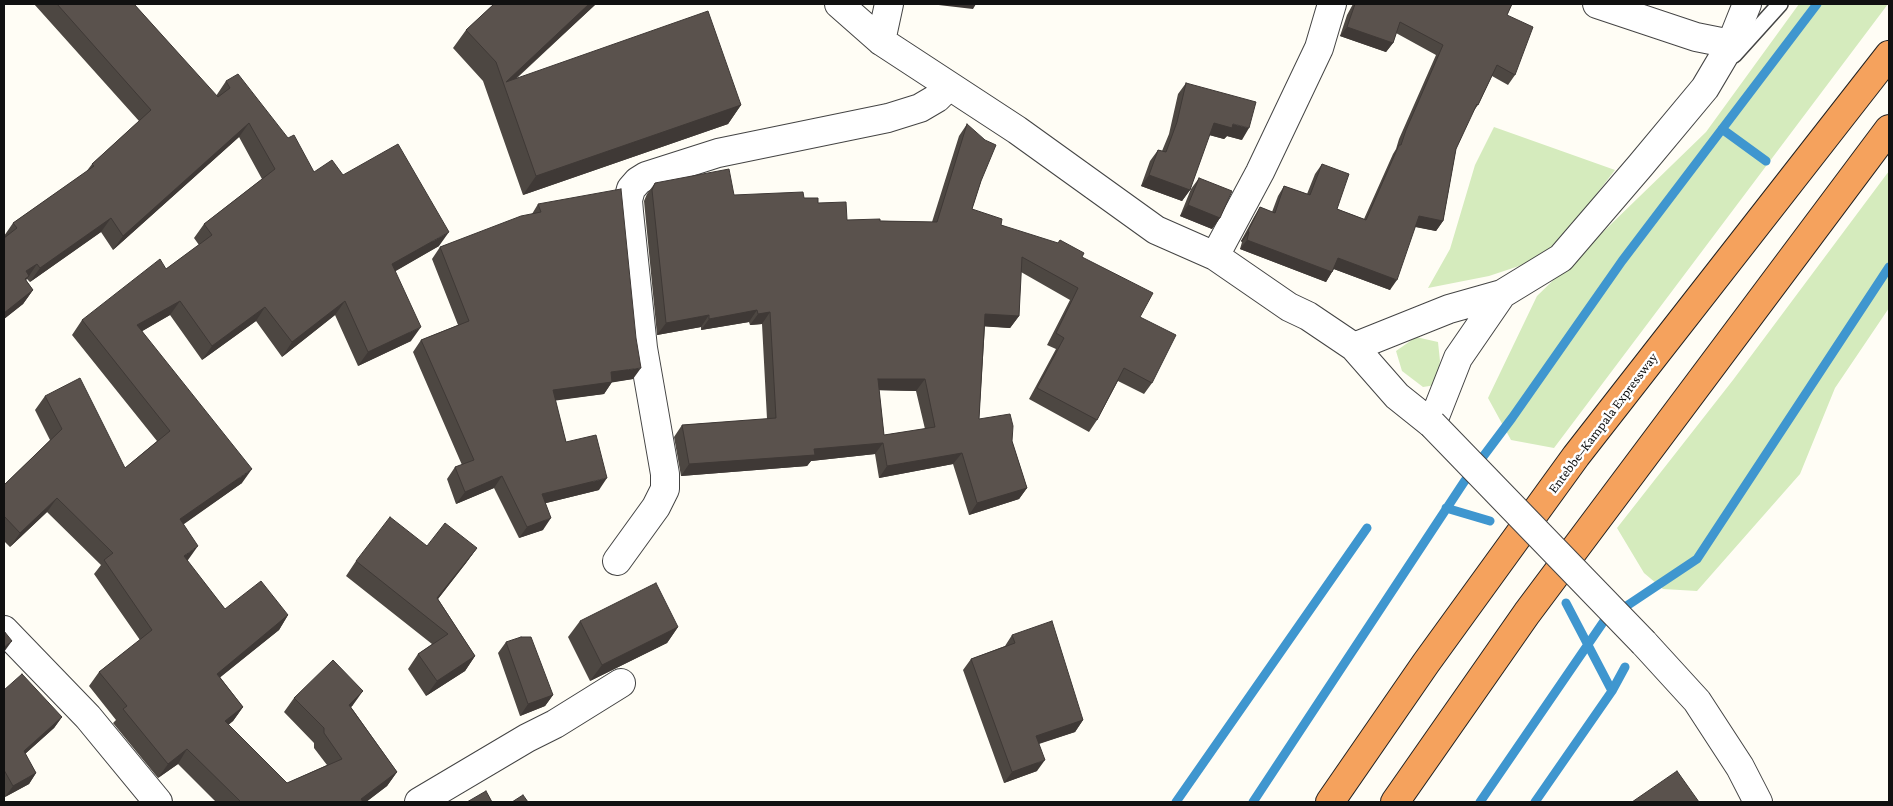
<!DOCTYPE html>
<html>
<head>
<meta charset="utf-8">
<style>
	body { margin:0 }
	#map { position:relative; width:1893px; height:806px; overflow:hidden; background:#fffdf5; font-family:"Crimson Pro",serif }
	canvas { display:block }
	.frame { position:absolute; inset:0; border:5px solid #111; pointer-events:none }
</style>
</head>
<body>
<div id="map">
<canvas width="1893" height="806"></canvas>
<div class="frame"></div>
</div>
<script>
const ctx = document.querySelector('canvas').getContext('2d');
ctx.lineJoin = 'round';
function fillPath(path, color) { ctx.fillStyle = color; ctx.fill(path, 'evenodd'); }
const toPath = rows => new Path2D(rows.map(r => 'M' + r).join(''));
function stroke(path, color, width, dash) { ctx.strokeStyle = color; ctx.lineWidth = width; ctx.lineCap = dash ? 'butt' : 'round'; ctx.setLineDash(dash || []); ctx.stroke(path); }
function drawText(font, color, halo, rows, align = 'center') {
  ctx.font = font + ' "Crimson Pro",serif'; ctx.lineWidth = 5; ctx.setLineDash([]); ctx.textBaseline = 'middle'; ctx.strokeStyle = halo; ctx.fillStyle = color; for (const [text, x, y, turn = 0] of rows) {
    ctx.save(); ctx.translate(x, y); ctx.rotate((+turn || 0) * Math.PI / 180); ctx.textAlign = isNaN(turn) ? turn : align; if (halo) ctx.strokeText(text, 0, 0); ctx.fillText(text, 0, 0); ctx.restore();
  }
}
fillPath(toPath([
	[1799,4,1888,4,1554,448,1511,440,1488,398,1537,296,1706,132],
	[1494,127,1615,170,1558,244,1528,263,1489,276,1428,288,1450,249,1475,165],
	[1889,171,1889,308,1835,388,1800,474,1697,591,1663,589,1644,573,1617,528,1733,380],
	[1416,337,1438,342,1440,361,1436,385,1423,387,1402,371,1396,351]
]), '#d5ebbd');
stroke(toPath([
	[1722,129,1766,161],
	[1446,508,1490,521],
	[1566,603,1612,691],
	[1176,802,1367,528],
	[1253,802,1464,482,1512,418,1622,261,1817,4],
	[1480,802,1604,621,1697,559,1889,267],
	[1535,802,1612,691,1625,667]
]), '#3f96cf', 9);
const service = toPath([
	[1734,55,1780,4]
]);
const minor = toPath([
	[839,4,881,41,1017,130,1156,230,1215,256,1289,307,1308,316,1354,347,1397,396,1432,424,1458,358,1502,294,1561,258,1640,166,1705,88,1731,44,1747,4],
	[1597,4,1696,37,1731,44],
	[881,41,889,4],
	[1215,256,1260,172,1319,48,1332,4],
	[1354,347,1449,309,1502,294],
	[617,561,656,507,665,489,665,474,643,348,629,212,628,200,631,189,638,181,646,176,718,153,888,118,920,108,937,98,949,86],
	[4,630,88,717,158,802],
	[1644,643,1697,701,1740,767,1758,802],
	[419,802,527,738,555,724,621,683]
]);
const motorway = toPath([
	[1330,802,1426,663,1576,456,1889,55],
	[1395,802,1527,613,1889,129]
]);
stroke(service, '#444', 18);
stroke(minor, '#444', 30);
stroke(motorway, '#222', 30);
stroke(service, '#fff', 15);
stroke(minor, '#fff', 28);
stroke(motorway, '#f5a25d', 28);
const minorBridge = toPath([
	[1432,424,1644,643]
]);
stroke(minorBridge, '#444', 30, []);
stroke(minorBridge, '#fff', 28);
fillPath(toPath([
	[34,4,134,4,216,96,226,81,314,172,343,175,439,246,395,271,411,341,358,366,335,315,282,357,256,321,202,360,170,315,142,331,242,483,183,524,187,561,225,609,288,615,279,630,220,677,243,707,233,721,228,725,287,783,327,765,314,748,314,743,284,712,294,698,353,705,351,707,397,772,387,786,366,802,216,802,178,764,158,778,113,723,116,720,89,686,99,672,140,640,94,574,101,565,47,512,10,547,4,541,4,485,50,440,35,410,45,396,125,468,157,441,72,335,82,320,166,269,199,245,194,238,204,224,262,179,239,137,113,250,101,232,30,282,27,279,26,279,26,280,33,290,23,304,4,319,4,236,13,223,86,172,92,164,139,121],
	[494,4,596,4,517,78,741,105,728,124,523,195,483,81,453,48,466,30],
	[1353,4,1512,4,1507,15,1515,75,1508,85,1492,76,1478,105,1472,113,1456,149,1443,221,1436,231,1415,227,1390,290,1334,269,1332,272,1326,282,1240,249,1242,242,1241,241,1254,217,1260,207,1272,212,1278,196,1284,186,1307,194,1315,174,1322,164,1337,209,1364,219,1393,154,1396,149,1399,139,1436,55,1396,33,1393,43,1386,52,1340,36,1347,15],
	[1186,83,1242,140,1227,136,1224,139,1209,135,1190,190,1182,201,1141,186,1150,161,1158,150,1162,151,1169,134,1178,94],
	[967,124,981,181,972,209,1001,225,1082,257,1140,317,1152,383,1144,394,1118,381,1097,420,1089,432,1029,399,1056,349,1047,345,1070,300,1021,272,1019,316,1010,328,985,326,979,419,1012,441,1027,488,1019,499,969,515,953,464,879,478,875,454,811,461,807,466,681,476,674,437,682,425,767,419,762,324,750,325,749,322,701,330,701,327,657,335,644,201,647,194,655,183,734,195,804,198,818,203,847,220,932,222,959,136],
	[879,390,916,391,925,429,884,435],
	[1199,178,1220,218,1212,229,1180,216,1191,189],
	[538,204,633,379,612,382,604,394,555,400,566,442,599,490,546,503,543,530,519,538,494,488,456,504,447,479,455,467,462,465,413,352,421,340,458,325,432,259,440,247,532,214],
	[427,546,477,548,466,563,438,599,475,656,465,671,426,696,408,669,418,654,432,644,346,576,356,561],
	[580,621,678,627,667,643,590,681,568,637],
	[1012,635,1083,720,1075,732,1039,744,1037,771,1004,783,963,670,971,659,1005,646],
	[506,642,553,695,545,706,520,716,498,653],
	[4,690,62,717,54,728,25,754,36,773,29,784,5,797,4,795]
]), '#4d4742');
fillPath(toPath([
	[589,4,596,4,505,88,506,82],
	[930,4,976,4,973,9],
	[1347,27,1393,43,1386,52,1340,36],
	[741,105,728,124,523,195,536,176],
	[249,123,239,137,113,250,123,236],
	[1214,123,1233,124,1249,128,1242,140,1227,136,1224,139,1206,134],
	[1149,175,1190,190,1182,201,1141,186],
	[1188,205,1220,218,1212,229,1180,216],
	[1419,216,1443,221,1436,231,1412,226],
	[111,218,101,232,30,282,40,268],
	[1248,231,1249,232,1242,242,1241,241],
	[449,232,439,246,382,279,392,264],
	[1247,240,1332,272,1326,282,1240,249],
	[1338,258,1397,280,1390,290,1331,268],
	[37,264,27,279,19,290,26,271],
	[33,290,23,304,4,319,4,313],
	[180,301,170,315,127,340,137,325],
	[345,301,335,315,282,357,292,342],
	[265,307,256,321,202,360,212,346],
	[757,310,749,322,701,330,709,319],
	[770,312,762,324,750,325,758,314],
	[985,314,1019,316,1010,328,977,326],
	[709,315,701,327,657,335,666,323],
	[421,327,411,341,358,366,368,352],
	[641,368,633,379,603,384,612,382,604,394,545,402,553,390,611,372],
	[878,379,925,379,916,391,870,390],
	[883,443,875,454,811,461,807,466,681,476,689,464,814,449],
	[962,453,953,464,879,478,887,466],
	[252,469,242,483,170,534,180,519],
	[502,476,494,488,456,504,465,492],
	[607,478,599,490,534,506,542,494],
	[1027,488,1019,499,969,515,977,503],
	[57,498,47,512,10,547,20,533],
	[551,518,543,530,519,538,527,527],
	[198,546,188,560,174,570,184,556],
	[477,548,466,563,427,613,437,598],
	[288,615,279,630,207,688,217,674],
	[678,627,667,643,590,681,602,665],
	[12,641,4,652,4,647],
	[475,656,465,671,426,696,437,681],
	[363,691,353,705,339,719,349,705],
	[553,695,545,706,520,716,528,704],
	[243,707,233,721,215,736,225,721],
	[62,717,54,728,16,762,24,751],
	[1083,720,1075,732,1028,747,1036,736],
	[187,749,178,764,158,778,168,764],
	[1045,760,1037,771,1004,783,1012,772],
	[397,772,387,786,366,802,358,802,361,799],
	[36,773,29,784,5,797,13,786]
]), '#3f3936');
const building = toPath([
	[57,4,134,4,218,97,230,88,226,81,238,74,288,138,294,135,314,172,332,160,343,175,398,144,449,232,392,264,421,327,368,352,345,301,292,342,265,307,212,346,180,301,137,325,252,469,180,519,198,546,184,556,225,609,261,581,288,615,217,674,243,707,225,721,287,783,342,759,324,733,324,728,294,698,333,660,363,691,349,705,397,772,361,799,363,802,241,802,187,749,168,764,123,709,127,706,99,672,152,630,104,560,113,553,57,498,20,533,4,516,4,485,62,429,45,396,80,378,125,468,170,431,82,320,160,259,166,269,212,235,204,224,275,169,249,123,123,236,111,218,40,268,37,264,26,271,29,276,25,279,33,290,4,313,4,238,17,228,13,223,94,166,92,164,151,110,57,4],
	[494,4,589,4,506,82,708,11,741,105,536,176,496,62,466,30,494,4],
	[1355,4,1512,4,1507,15,1533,27,1515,75,1497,65,1478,105,1477,104,1456,149,1443,221,1419,216,1397,280,1338,258,1332,272,1247,240,1249,232,1248,231,1260,207,1275,213,1284,186,1310,195,1322,164,1349,174,1337,209,1366,220,1399,145,1401,145,1406,130,1443,45,1400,22,1393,43,1347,27,1355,4],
	[1186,83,1256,102,1249,128,1233,124,1232,128,1214,123,1190,190,1149,175,1158,150,1166,152,1177,122,1186,83],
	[967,124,985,140,996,145,981,181,972,209,1002,219,1001,225,1058,243,1060,240,1084,253,1082,257,1153,293,1140,317,1176,335,1152,383,1124,368,1097,420,1037,388,1064,338,1056,333,1078,288,1022,257,1019,316,985,314,979,419,1010,414,1013,426,1012,441,1027,488,977,503,962,453,887,466,883,443,814,449,815,455,689,464,682,425,776,418,770,312,758,314,757,310,709,319,709,315,666,323,652,190,655,183,729,169,734,195,803,192,804,198,818,198,818,203,846,202,847,220,880,219,880,221,937,222,967,124],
	[878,379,925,379,935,427,884,435,878,379],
	[1199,178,1232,191,1220,218,1188,205,1199,178],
	[621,189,636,338,641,368,611,372,612,382,553,390,566,442,596,435,607,478,542,494,551,518,527,527,502,476,465,492,455,467,474,460,421,340,469,321,440,247,521,216,541,212,538,204,621,189],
	[390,517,427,546,445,523,477,548,437,598,475,656,437,681,418,654,448,634,356,561,390,517],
	[656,583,678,627,602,665,580,621,656,583],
	[1052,621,1083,720,1036,736,1045,760,1012,772,971,659,1015,643,1012,635,1052,621],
	[4,631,12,641,4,647,4,631],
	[521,637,531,637,553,695,528,704,506,642,521,637],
	[22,674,62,717,24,751,36,773,13,786,4,770,4,690,22,674],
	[1677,771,1699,802,1632,802,1677,771],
	[486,791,492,802,467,802,486,791],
	[523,795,528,802,512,802,523,795]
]);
fillPath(building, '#5a524d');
stroke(building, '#3f3936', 1);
drawText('14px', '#111', '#fff', [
	["Entebbe–Kampala Expressway",1603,423,-53]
]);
</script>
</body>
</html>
